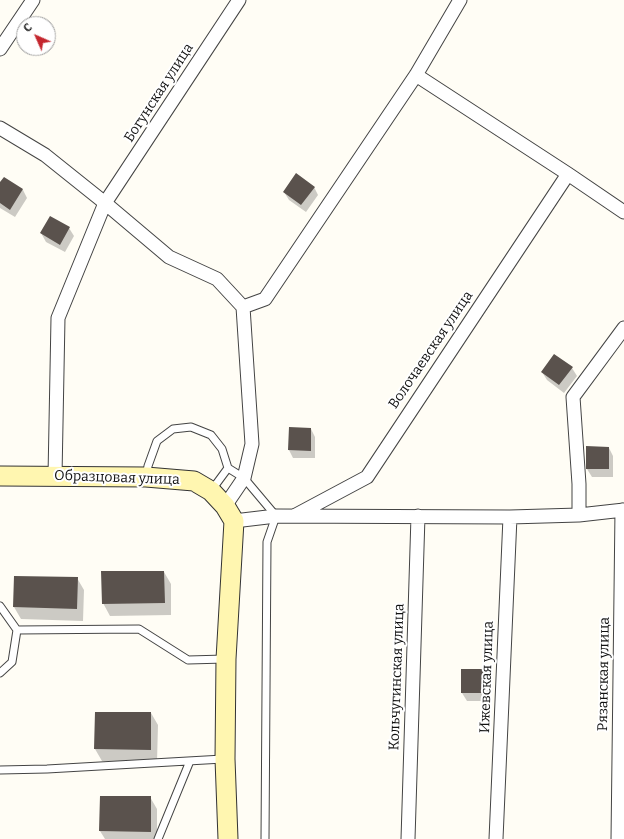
<!DOCTYPE html>
<html>
<head>
<meta charset="utf-8">
<style>
	body { margin:0 }
	#map { position:relative; width:624px; height:839px; overflow:hidden; background:#fffdf5; font-family:Bitter,serif }
	canvas { display:block }
	.north { position:absolute; left:16px; top:16px; width:40px; height:40px; box-sizing:border-box; background:#fff; border:1px solid #a0a0a0; border-radius:50%; rotate:315deg; font-size:11px; font-weight:700; line-height:16px; text-align:center; color:#111 }
	.north::after { content:''; display:block; margin:auto; width:14px; height:18px; background:#c4262e; clip-path:polygon(50% 0,100% 100%,50% 72%,0 100%) }
</style>
</head>
<body>
<div id="map">
<canvas width="624" height="839"></canvas>
<div class="north">С</div>
</div>
<script>
const ctx = document.querySelector('canvas').getContext('2d');
ctx.lineJoin = 'round';
function fillPath(path, color) { ctx.fillStyle = color; ctx.fill(path, 'evenodd'); }
const toPath = rows => new Path2D(rows.map(r => 'M' + r).join(''));
function stroke(path, color, width, dash) { ctx.strokeStyle = color; ctx.lineWidth = width; ctx.lineCap = dash ? 'butt' : 'round'; ctx.setLineDash(dash || []); ctx.stroke(path); }
function drawText(font, color, halo, rows, align = 'center') {
  ctx.font = font + ' Bitter,serif'; ctx.lineWidth = 4; ctx.setLineDash([]); ctx.textBaseline = 'middle'; ctx.strokeStyle = halo; ctx.fillStyle = color; for (const [text, x, y, turn = 0] of rows) {
    ctx.save(); ctx.translate(x, y); ctx.rotate((+turn || 0) * Math.PI / 180); ctx.textAlign = isNaN(turn) ? turn : align; if (halo) ctx.strokeText(text, 0, 0); ctx.fillText(text, 0, 0); ctx.restore();
  }
}
fillPath(toPath([
	[4,178,23,190,27,198,15,217,0,208,0,184],
	[314,187,318,195,306,212,289,200,284,192],
	[69,228,74,236,65,252,46,242,41,233],
	[572,368,577,376,564,393,547,380,542,372],
	[311,429,315,437,315,458,293,458,289,450],
	[587,447,609,448,613,456,613,477,592,477,587,469],
	[164,572,171,584,171,615,110,616,103,603],
	[77,578,84,590,83,621,21,619,14,607],
	[485,670,490,678,489,701,467,701,462,693],
	[151,713,158,725,157,762,102,761,95,749],
	[101,797,150,797,157,809,157,839,105,839,100,831]
]), '#0003');
fillPath(toPath([
	[296,173,315,187,301,205,283,192],
	[4,177,23,189,10,210,0,203,0,182],
	[50,216,70,227,60,245,40,233],
	[554,354,573,367,559,385,541,372],
	[289,427,311,428,311,451,288,450],
	[586,446,609,447,609,469,586,469],
	[101,571,164,571,165,603,102,604],
	[14,576,78,577,77,609,13,607],
	[461,669,485,669,485,693,461,693],
	[95,712,151,712,151,750,94,749],
	[100,796,151,796,151,832,99,831]
]), '#5a524d');
const lane = toPath([
	[228,468,244,478,276,516,267,542,265,839],
	[146,477,148,466,157,441,173,429,191,427,211,435,222,449,228,468,211,491],
	[0,606,17,630,139,629,188,660,225,659],
	[0,673,12,662,17,630],
	[0,770,47,769,223,759],
	[158,839,190,761]
]);
const street = toPath([
	[0,49,33,0],
	[416,75,568,174,624,212],
	[0,128,45,155,105,203,169,257,217,279,243,307,252,444,244,478,225,506],
	[243,307,265,299,416,75,460,0],
	[55,476,58,318,105,203,239,0],
	[579,515,579,484,573,397,624,328],
	[294,516,367,477,568,174],
	[234,521,276,516,510,517,579,515,624,510],
	[408,839,418,516],
	[496,839,510,517],
	[618,839,622,510]
]);
const secondary = toPath([
	[0,476,146,477,194,481,211,491,225,506,234,521,226,659,225,759,228,839]
]);
stroke(lane, '#444', 9);
stroke(street, '#444', 15);
stroke(secondary, '#333', 21);
stroke(lane, '#fff', 7);
stroke(street, '#fff', 13);
stroke(secondary, '#fff6b0', 19);
drawText('14px', '#111', '#fff', [
	["Богунская улица",159,93,-57],
	["Волочаевская улица",431,350,-56],
	["Образцовая улица",117,478,2],
	["Рязанская улица",604,674,-89],
	["Кольчугинская улица",397,677,-88],
	["Ижевская улица",487,677,-88]
]);
</script>
</body>
</html>
